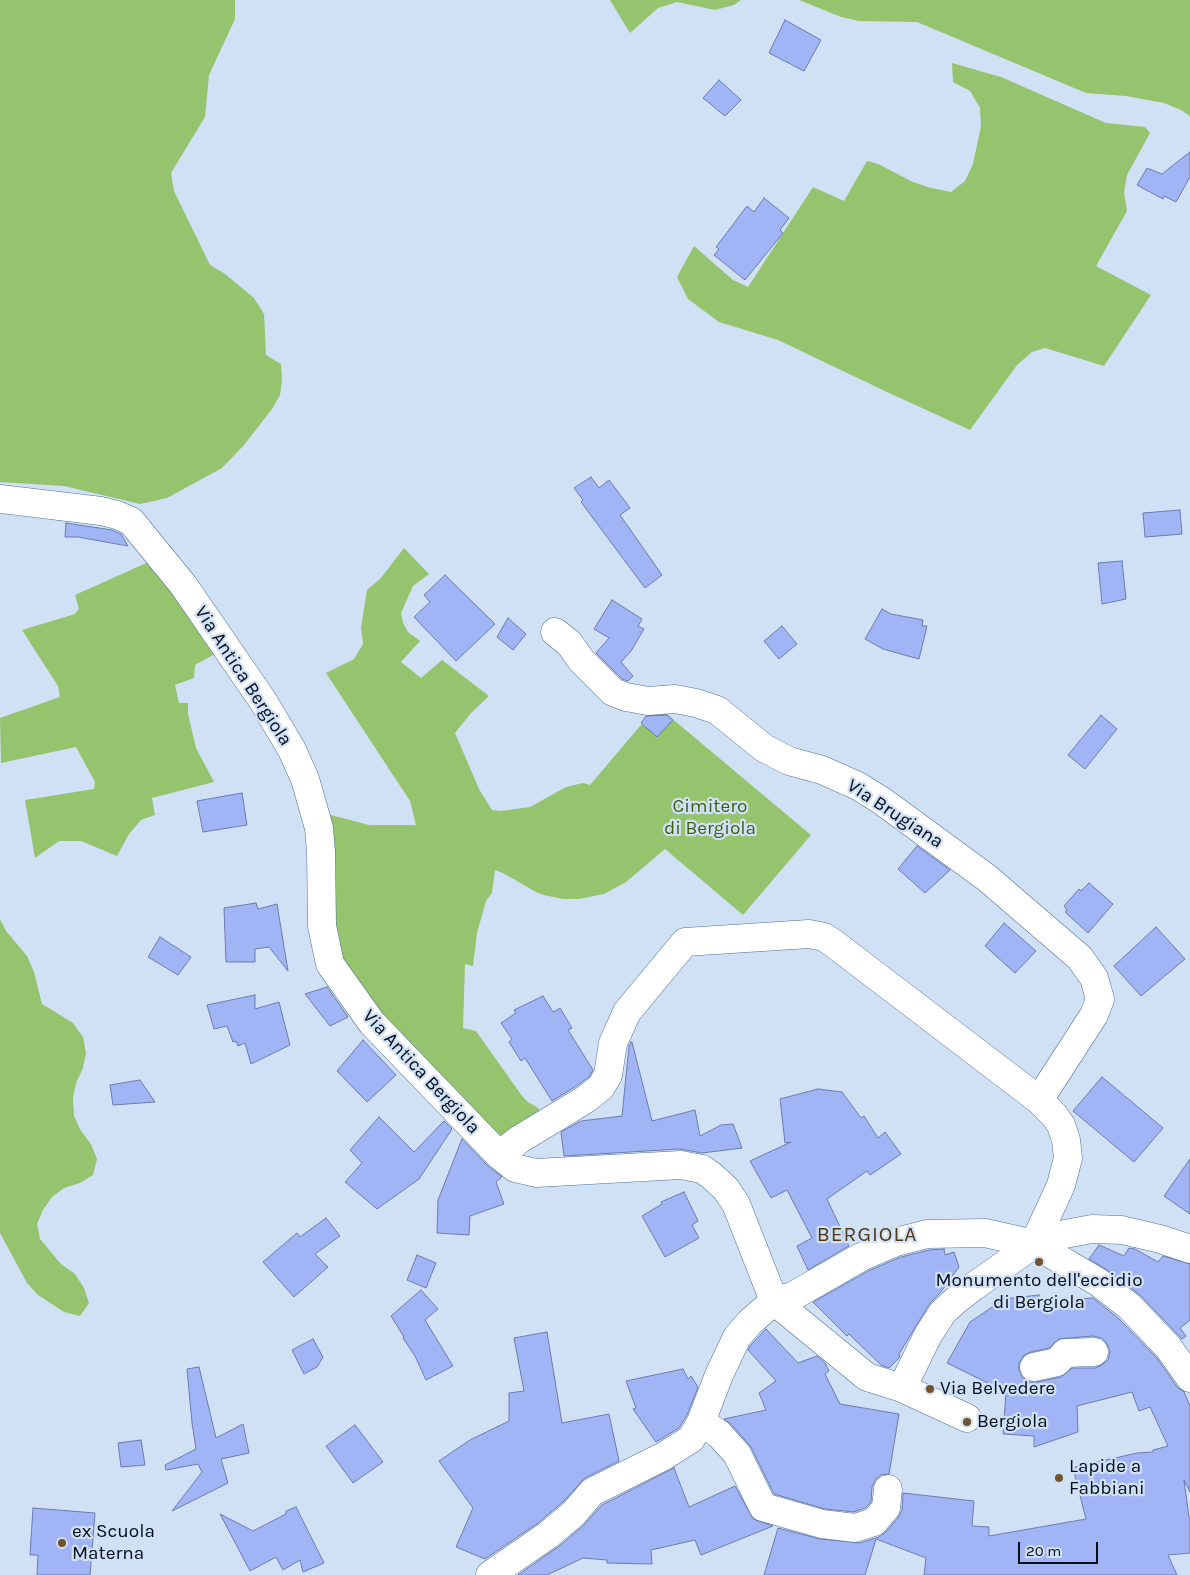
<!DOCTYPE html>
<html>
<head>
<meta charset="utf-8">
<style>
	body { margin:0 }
	#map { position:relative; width:1190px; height:1575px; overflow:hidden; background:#d0e1f5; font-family:Karla,sans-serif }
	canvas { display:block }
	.scale { position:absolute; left:1018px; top:1542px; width:80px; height:22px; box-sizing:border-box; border:2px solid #010c1d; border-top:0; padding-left:6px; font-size:15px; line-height:18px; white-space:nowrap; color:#010c1d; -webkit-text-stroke:4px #d0e1f5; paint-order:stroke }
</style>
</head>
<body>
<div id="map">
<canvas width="1190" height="1575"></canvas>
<div class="scale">20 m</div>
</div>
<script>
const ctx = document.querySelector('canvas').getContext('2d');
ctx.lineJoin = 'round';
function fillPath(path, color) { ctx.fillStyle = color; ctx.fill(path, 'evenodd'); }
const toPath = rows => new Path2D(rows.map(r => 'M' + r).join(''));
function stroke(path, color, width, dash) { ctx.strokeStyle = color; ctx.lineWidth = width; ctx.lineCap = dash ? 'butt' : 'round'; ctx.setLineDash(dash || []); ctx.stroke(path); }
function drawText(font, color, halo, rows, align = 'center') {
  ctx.font = font + ' Karla,sans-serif'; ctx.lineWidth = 4.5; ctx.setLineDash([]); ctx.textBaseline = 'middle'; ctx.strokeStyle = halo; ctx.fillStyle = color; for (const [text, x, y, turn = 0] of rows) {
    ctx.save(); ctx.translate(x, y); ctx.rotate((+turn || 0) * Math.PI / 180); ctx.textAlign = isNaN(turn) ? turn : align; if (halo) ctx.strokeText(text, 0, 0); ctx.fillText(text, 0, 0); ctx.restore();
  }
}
fillPath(toPath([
	[0,0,235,0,235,19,209,75,205,117,171,173,174,191,210,265,225,274,254,298,264,314,266,355,281,364,282,380,280,395,272,409,244,445,222,468,167,498,140,504,64,486,0,482],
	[610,0,741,0,734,5,715,10,677,2,658,8,630,33],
	[799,0,1190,0,1190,116,1181,110,1164,103,1126,96,1086,93,917,22,859,21,841,17],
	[952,63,1001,77,1106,123,1145,127,1150,133,1127,175,1124,192,1127,211,1096,266,1151,295,1104,366,1045,348,1032,352,1017,365,970,430,887,392,778,340,719,322,688,299,677,277,694,246,733,280,748,287,813,187,844,201,867,161,878,164,913,182,931,188,951,192,965,181,973,164,981,126,980,108,970,91,953,82],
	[404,548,429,574,413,586,401,613,403,623,408,632,420,641,401,662,421,678,442,660,489,696,471,713,455,733,479,789,492,810,501,811,530,807,566,787,583,783,590,785,657,706,811,835,743,915,665,849,626,882,604,894,579,899,563,899,544,895,536,892,503,873,495,870,492,893,486,901,477,933,473,966,465,964,463,1028,476,1031,522,1096,528,1102,538,1108,542,1114,497,1143,367,1007,342,955,331,926,327,814,369,825,416,825,410,801,326,673,354,659,363,644,361,628,367,590,381,578],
	[153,560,215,654,195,665,194,678,175,685,179,703,188,703,188,714,196,748,214,782,152,798,155,815,141,820,129,834,117,856,81,841,59,841,35,858,25,800,94,789,95,782,76,747,1,763,0,718,60,697,58,686,22,630,75,614,79,609,75,595],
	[0,919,6,931,27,956,34,972,42,1004,73,1023,83,1037,86,1053,83,1068,76,1083,73,1098,74,1116,81,1131,91,1144,97,1159,93,1175,80,1183,64,1188,52,1197,43,1210,37,1224,40,1239,61,1264,75,1274,84,1288,89,1303,80,1316,64,1312,38,1295,27,1283,0,1233]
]), '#96c36d');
const building = toPath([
	[785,20,821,40,804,71,769,53,785,20],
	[719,80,741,100,725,116,703,98,719,80],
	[1190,152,1190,177,1176,202,1164,196,1163,199,1137,185,1147,168,1162,174,1190,152],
	[764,198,789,218,780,230,783,233,745,280,714,255,719,249,716,247,747,206,754,212,764,198],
	[591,477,599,488,609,480,630,508,620,515,662,575,645,588,581,502,583,500,574,488,591,477],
	[1180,510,1182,534,1145,537,1143,513,1180,510],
	[66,523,112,530,121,534,128,546,78,537,65,537,66,523],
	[1122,561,1126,599,1102,604,1098,563,1122,561],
	[445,575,495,624,456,661,414,617,430,602,424,595,445,575],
	[612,600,642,619,638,626,644,629,631,651,621,662,633,676,628,681,622,679,596,653,609,638,594,629,612,600],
	[882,609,891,614,923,620,922,626,927,626,919,659,883,649,865,639,882,609],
	[508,618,526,634,513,650,497,637,508,618],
	[782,626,797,644,779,659,764,641,782,626],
	[667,715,673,720,657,737,641,723,646,716,667,715],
	[1101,715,1117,729,1085,769,1068,755,1101,715],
	[242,793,247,825,203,832,197,801,242,793],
	[917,846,950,870,925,893,898,869,917,846],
	[1089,883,1113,904,1088,933,1065,912,1067,910,1064,906,1079,889,1081,891,1089,883],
	[256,903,258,909,277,904,288,971,269,947,255,949,255,962,226,962,224,908,256,903],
	[1004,923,1036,951,1015,973,985,946,1004,923],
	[1156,927,1185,959,1141,996,1114,966,1156,927],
	[160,937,191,957,178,975,148,957,160,937],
	[327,987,348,1017,330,1026,305,994,327,987],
	[255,995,255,1009,279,1002,290,1045,251,1064,245,1043,238,1046,236,1041,233,1042,227,1026,214,1029,207,1005,255,995],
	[543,996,553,1012,560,1008,572,1028,568,1030,593,1070,589,1077,578,1085,552,1101,525,1058,521,1061,509,1042,512,1039,501,1023,516,1013,514,1010,543,996],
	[363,1040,396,1075,367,1102,337,1071,363,1040],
	[631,1042,632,1042,652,1121,695,1110,700,1136,721,1125,733,1124,742,1148,702,1153,680,1149,564,1156,561,1132,581,1121,622,1116,629,1046,631,1042],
	[1102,1077,1163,1128,1134,1162,1073,1111,1102,1077],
	[140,1080,155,1102,113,1105,110,1085,140,1080],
	[818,1089,842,1092,861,1118,864,1116,878,1138,885,1132,901,1154,870,1175,867,1171,827,1199,849,1246,808,1270,797,1246,812,1238,787,1190,771,1198,750,1161,791,1142,785,1143,780,1099,818,1089],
	[379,1117,414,1152,444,1121,452,1129,419,1179,377,1209,345,1182,362,1163,350,1150,379,1117],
	[462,1139,488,1166,502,1177,496,1182,504,1204,470,1216,469,1235,437,1233,438,1200,462,1139],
	[1190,1159,1190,1214,1164,1196,1190,1159],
	[684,1192,698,1221,692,1225,699,1238,665,1257,642,1216,662,1204,661,1202,684,1192],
	[326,1218,340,1236,315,1254,328,1267,294,1297,263,1262,297,1233,300,1237,326,1218],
	[1099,1245,1124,1256,1129,1248,1135,1249,1158,1262,1163,1256,1190,1264,1190,1320,1180,1328,1186,1336,1182,1339,1139,1294,1107,1270,1089,1259,1099,1245],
	[944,1249,945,1255,954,1252,959,1267,940,1293,930,1303,899,1354,900,1356,899,1358,889,1368,881,1365,849,1334,847,1336,813,1302,868,1271,901,1257,929,1250,944,1249],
	[417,1255,436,1263,426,1288,407,1280,417,1255],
	[421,1290,438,1309,425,1320,453,1366,426,1380,415,1356,403,1338,404,1337,391,1316,421,1290],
	[1039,1295,1039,1301,1093,1298,1118,1318,1156,1357,1177,1387,1184,1392,1190,1406,1190,1492,1184,1480,1189,1517,1190,1517,1190,1553,1168,1555,1177,1575,924,1575,926,1558,876,1539,865,1575,764,1575,778,1528,820,1539,860,1543,879,1537,886,1532,898,1518,902,1510,903,1493,974,1501,972,1526,989,1527,989,1536,1086,1519,1075,1476,1075,1467,1137,1453,1153,1452,1153,1450,1168,1446,1150,1407,1139,1411,1132,1392,1077,1406,1078,1432,1034,1447,1034,1436,1003,1434,1006,1392,947,1363,970,1322,1004,1299,1039,1295],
	[1093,1336,1102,1338,1107,1344,1110,1351,1108,1360,1102,1365,1095,1368,1072,1368,1061,1377,1037,1382,1029,1382,1022,1377,1019,1370,1019,1363,1024,1355,1031,1352,1049,1348,1059,1339,1093,1336],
	[766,1329,798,1363,817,1356,825,1363,829,1371,825,1374,840,1404,899,1414,889,1474,881,1475,875,1480,872,1487,871,1502,865,1508,854,1512,825,1509,774,1494,751,1447,731,1424,724,1419,766,1410,759,1393,776,1381,748,1350,750,1346,766,1329],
	[547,1332,562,1423,609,1414,619,1461,585,1478,563,1502,538,1523,485,1559,456,1547,473,1508,439,1461,470,1440,509,1421,509,1393,524,1391,514,1338,547,1332],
	[313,1339,323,1357,317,1367,304,1374,292,1350,313,1339],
	[199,1367,216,1438,243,1424,249,1453,221,1459,228,1483,172,1511,202,1472,198,1464,166,1470,165,1465,196,1449,192,1423,187,1369,199,1367],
	[683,1369,688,1379,691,1376,698,1387,687,1415,679,1428,656,1442,633,1409,636,1408,626,1381,683,1369],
	[355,1425,383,1462,353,1483,326,1446,355,1425],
	[141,1440,145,1465,121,1467,118,1443,141,1440],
	[674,1468,689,1507,735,1486,753,1519,773,1526,701,1555,695,1540,651,1550,652,1564,607,1563,607,1560,583,1558,547,1575,518,1575,558,1547,584,1525,602,1505,674,1468],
	[296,1507,324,1563,303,1572,300,1560,283,1570,276,1557,250,1571,220,1514,253,1531,286,1514,286,1511,296,1507],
	[33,1508,95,1513,90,1575,37,1575,38,1555,30,1555,33,1508]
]);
fillPath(building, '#a1b4f6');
stroke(building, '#6c7baf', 1);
const minor = toPath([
	[0,499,101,511,117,515,131,521,184,586,263,701,292,750,305,779,319,828,321,852,322,926,330,964,372,1023,499,1155,515,1168,536,1173,681,1165,702,1169,712,1176,726,1189,736,1204,774,1301,867,1377,902,1388,967,1418],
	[555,632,569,643,581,660,613,692,626,697,648,701,675,699,696,703,717,710,764,748,789,761,822,770,858,786,882,801,987,878,1080,958,1094,978,1100,999,1094,1015,1039,1100],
	[499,1155,520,1139,586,1099,601,1087,608,1075,613,1043,627,1012,685,942,809,934,824,937,833,943,1039,1100,1054,1115,1061,1125,1066,1140,1068,1158,1061,1185,1034,1244],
	[1034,1367,1057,1362,1065,1353,1094,1352],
	[902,1388,928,1335,943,1312,955,1301,973,1287,1034,1244,1065,1234,1092,1229,1122,1230,1160,1239,1190,1249],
	[701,1422,719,1434,737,1454,763,1507,822,1524,855,1528,874,1522,886,1508,888,1489],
	[490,1575,548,1535,574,1513,592,1492,664,1456,691,1439,701,1422,719,1375,737,1337,750,1322,774,1301,793,1296,861,1257,896,1242,927,1234,985,1233,1034,1244,1098,1282,1129,1306,1168,1347,1190,1378]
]);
stroke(minor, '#49719d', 29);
stroke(minor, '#fff', 28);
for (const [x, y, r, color] of [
	[1039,1262,5,"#735329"],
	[930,1389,5,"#735329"],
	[967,1422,5,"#735329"],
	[1059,1478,5,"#735329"],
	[62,1543,5,"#735329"]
]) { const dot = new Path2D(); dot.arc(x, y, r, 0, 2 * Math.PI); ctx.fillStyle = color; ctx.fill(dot); stroke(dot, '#d0e1f5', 2); }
drawText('19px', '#010c1d', '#d0e1f5', [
	["Via Antica Bergiola",243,676,57],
	["Via Brugiana",895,814,33],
	["Via Antica Bergiola",421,1072,47]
]);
drawText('19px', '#3b5f0d', '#d0e1f5', [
	["Cimitero",710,807],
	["di Bergiola",710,829]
]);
drawText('19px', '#010c1d', '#d0e1f5', [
	["Monumento dell'eccidio",1039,1281,"center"],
	["di Bergiola",1039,1303,"center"],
	["Via Belvedere",940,1389],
	["Bergiola",977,1422],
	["Lapide a",1069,1467],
	["Fabbiani",1069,1489],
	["ex Scuola",72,1532],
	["Materna",72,1554]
], 'left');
ctx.letterSpacing = '1px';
drawText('21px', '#4f3614', '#d0e1f5', [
	["BERGIOLA",867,1235]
]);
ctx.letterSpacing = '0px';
</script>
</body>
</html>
